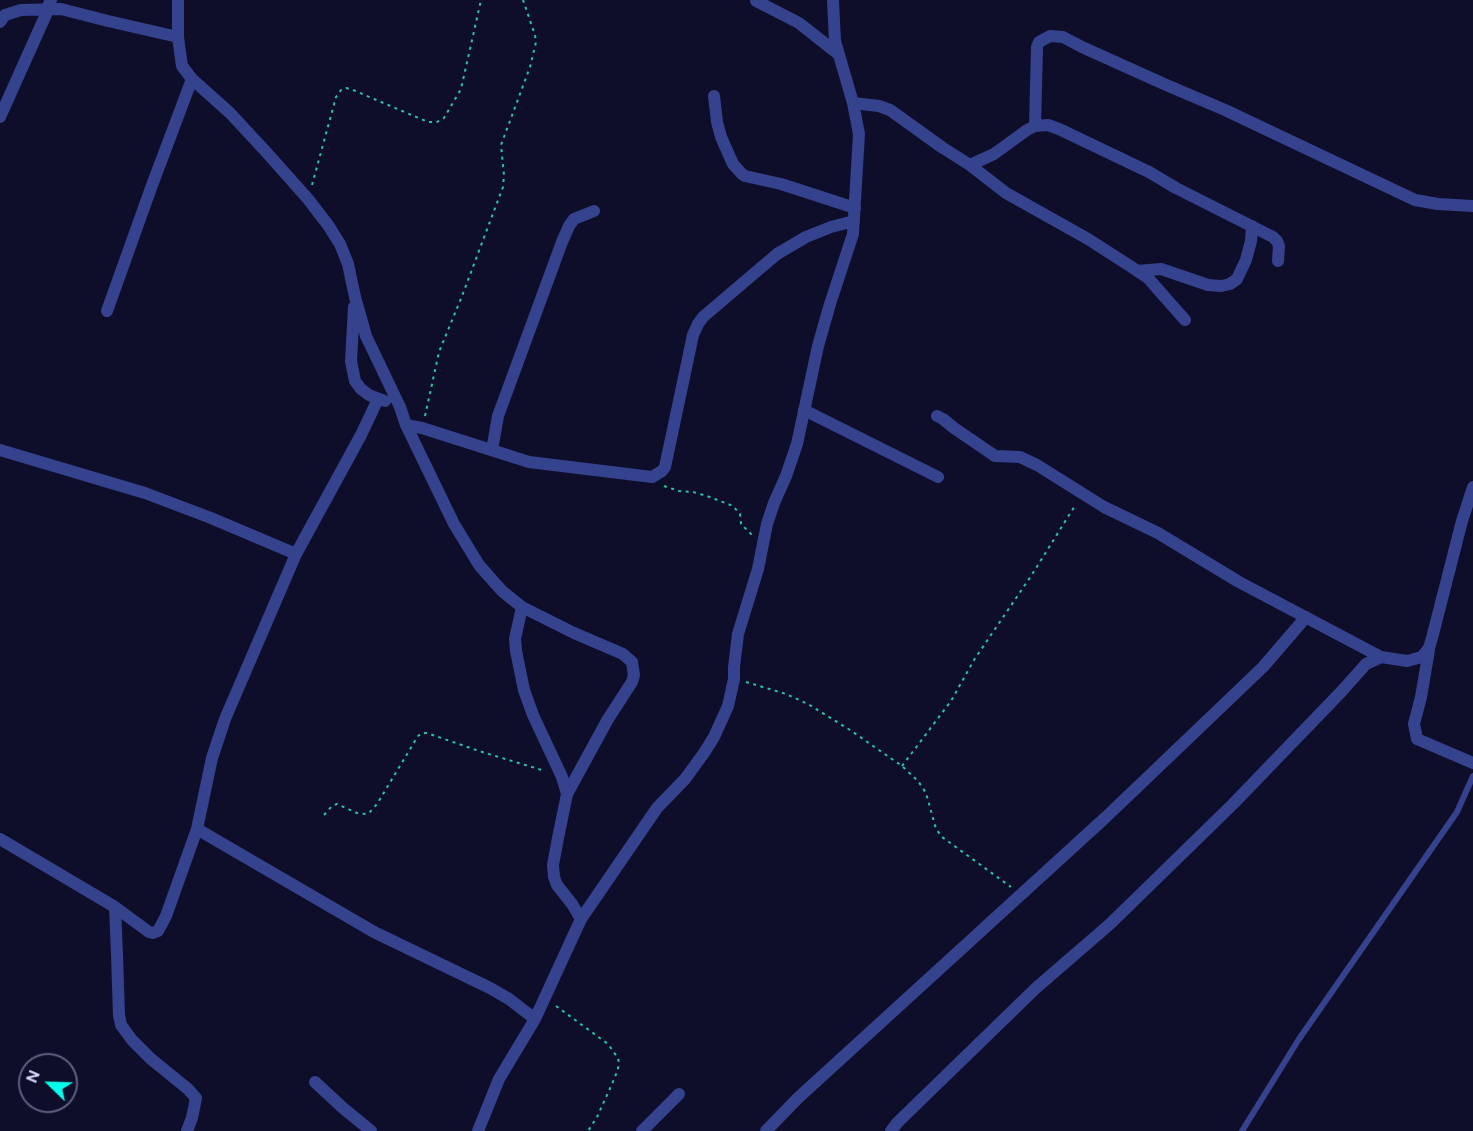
<!DOCTYPE html>
<html>
<head>
<meta charset="utf-8">
<style>
	body { margin:0 }
	#map { position:relative; width:1473px; height:1131px; overflow:hidden; background:#0e0e2b; font-family:"DM Sans",sans-serif }
	canvas { display:block }
	.north { position:absolute; left:18px; top:1053px; width:60px; height:60px; box-sizing:border-box; background:#0e0e2b; border:2px solid #5f6080; border-radius:50%; rotate:293deg; font-size:16px; font-weight:700; line-height:24px; text-align:center; color:#d8dbff }
	.north::after { content:''; display:block; margin:auto; width:21px; height:27px; background:#04ffeb; clip-path:polygon(50% 0,100% 100%,50% 72%,0 100%) }
</style>
</head>
<body>
<div id="map">
<canvas width="1473" height="1131"></canvas>
<div class="north">N</div>
</div>
<script>
const ctx = document.querySelector('canvas').getContext('2d');
ctx.lineJoin = 'round';
const toPath = rows => new Path2D(rows.map(r => 'M' + r).join(''));
function stroke(path, color, width, dash) { ctx.strokeStyle = color; ctx.lineWidth = width; ctx.lineCap = dash ? 'butt' : 'round'; ctx.setLineDash(dash || []); ctx.stroke(path); }
stroke(toPath([
	[312,185,336,97,341,90,346,88,353,90,428,122,437,122,444,118,461,89,481,0],
	[425,416,439,352,462,296,503,187,504,175,501,145,530,67,536,42,535,35,523,0],
	[664,486,679,491,693,492,707,496,733,506,740,514,741,524,752,535],
	[746,682,786,694,808,704,850,730,902,766,918,781,926,793,936,829,942,837,1011,887],
	[902,766,951,701,974,660,1031,576,1076,504],
	[324,815,332,806,337,804,357,813,366,814,369,813,377,804,418,736,422,733,427,733,479,751,545,771],
	[556,1006,608,1044,618,1058,619,1064,617,1072,612,1084,597,1117,588,1131]
]), '#25c6a0', 2, [3, 4.5]);
stroke(toPath([
	[1242,1131,1299,1039,1457,812,1473,776]
]), '#35428e', 6);
stroke(toPath([
	[178,0,178,37,182,66,192,79,230,113,268,154,308,199,328,225,340,244,348,264,355,297,366,336,400,407,406,425,454,524,479,565,502,591,522,607,574,633,623,654,632,662,634,675,632,682,608,719,567,794,558,838,553,865,554,877,557,885,572,904,581,919],
	[756,1,799,23,837,53],
	[0,22,5,15,21,10,61,9,108,21,178,37],
	[714,96,717,122,721,137,733,164,742,174,745,176,781,184,812,194,855,208],
	[853,103,879,106,890,110,943,148,970,165,1006,193,1088,239,1130,266,1148,278,1185,320],
	[0,117,48,10,48,6,51,0],
	[1035,126,1037,47,1039,42,1050,36,1063,37,1082,47,1164,84,1225,110,1415,200,1438,204,1473,206],
	[970,165,994,154,1027,130,1035,126,1048,125,1059,129,1149,172,1176,188,1273,237,1277,241,1279,246,1278,261],
	[1137,271,1161,269,1208,285,1221,286,1230,284,1237,279,1246,260,1251,241,1252,226],
	[354,307,351,361,355,381,361,389,369,395,385,401],
	[107,311,151,188,192,79],
	[804,410,938,477],
	[937,416,943,419,954,428,995,456,1020,457,1037,465,1104,507,1158,533,1239,582,1381,657],
	[406,425,422,428,529,462,652,477,662,471,665,467,693,335,698,324,703,317,777,254,806,237,831,227,854,221],
	[0,450,145,493,211,518,296,554],
	[492,450,498,416,562,242,569,226,574,219,594,211],
	[522,607,515,639,516,651,524,690,533,715,562,777,567,794],
	[1429,650,1421,697,1414,724,1417,739,1473,763],
	[197,829,374,932,490,988,509,999,535,1019],
	[0,839,115,907,149,932,153,933,158,931,166,916,197,829,212,758,225,719,296,554,361,435,378,399],
	[115,907,117,955,119,1015,121,1025,132,1040,151,1059,188,1089,196,1098,192,1118,187,1131],
	[315,1082,343,1108,371,1131],
	[478,1131,499,1079,535,1019,581,919,657,808,685,779,704,753,714,737,728,706,734,679,734,667,738,634,758,569,767,524,774,503,786,476,797,444,818,346,830,304,853,234,859,134,853,103,835,41,833,0],
	[642,1131,679,1094],
	[766,1131,798,1098,1106,817,1263,667,1306,617],
	[891,1131,898,1122,1036,988,1110,924,1233,804,1341,692,1366,664,1381,657,1407,661,1422,657,1429,648,1432,638,1462,521,1473,487]
]), '#35428e', 12);
</script>
</body>
</html>
